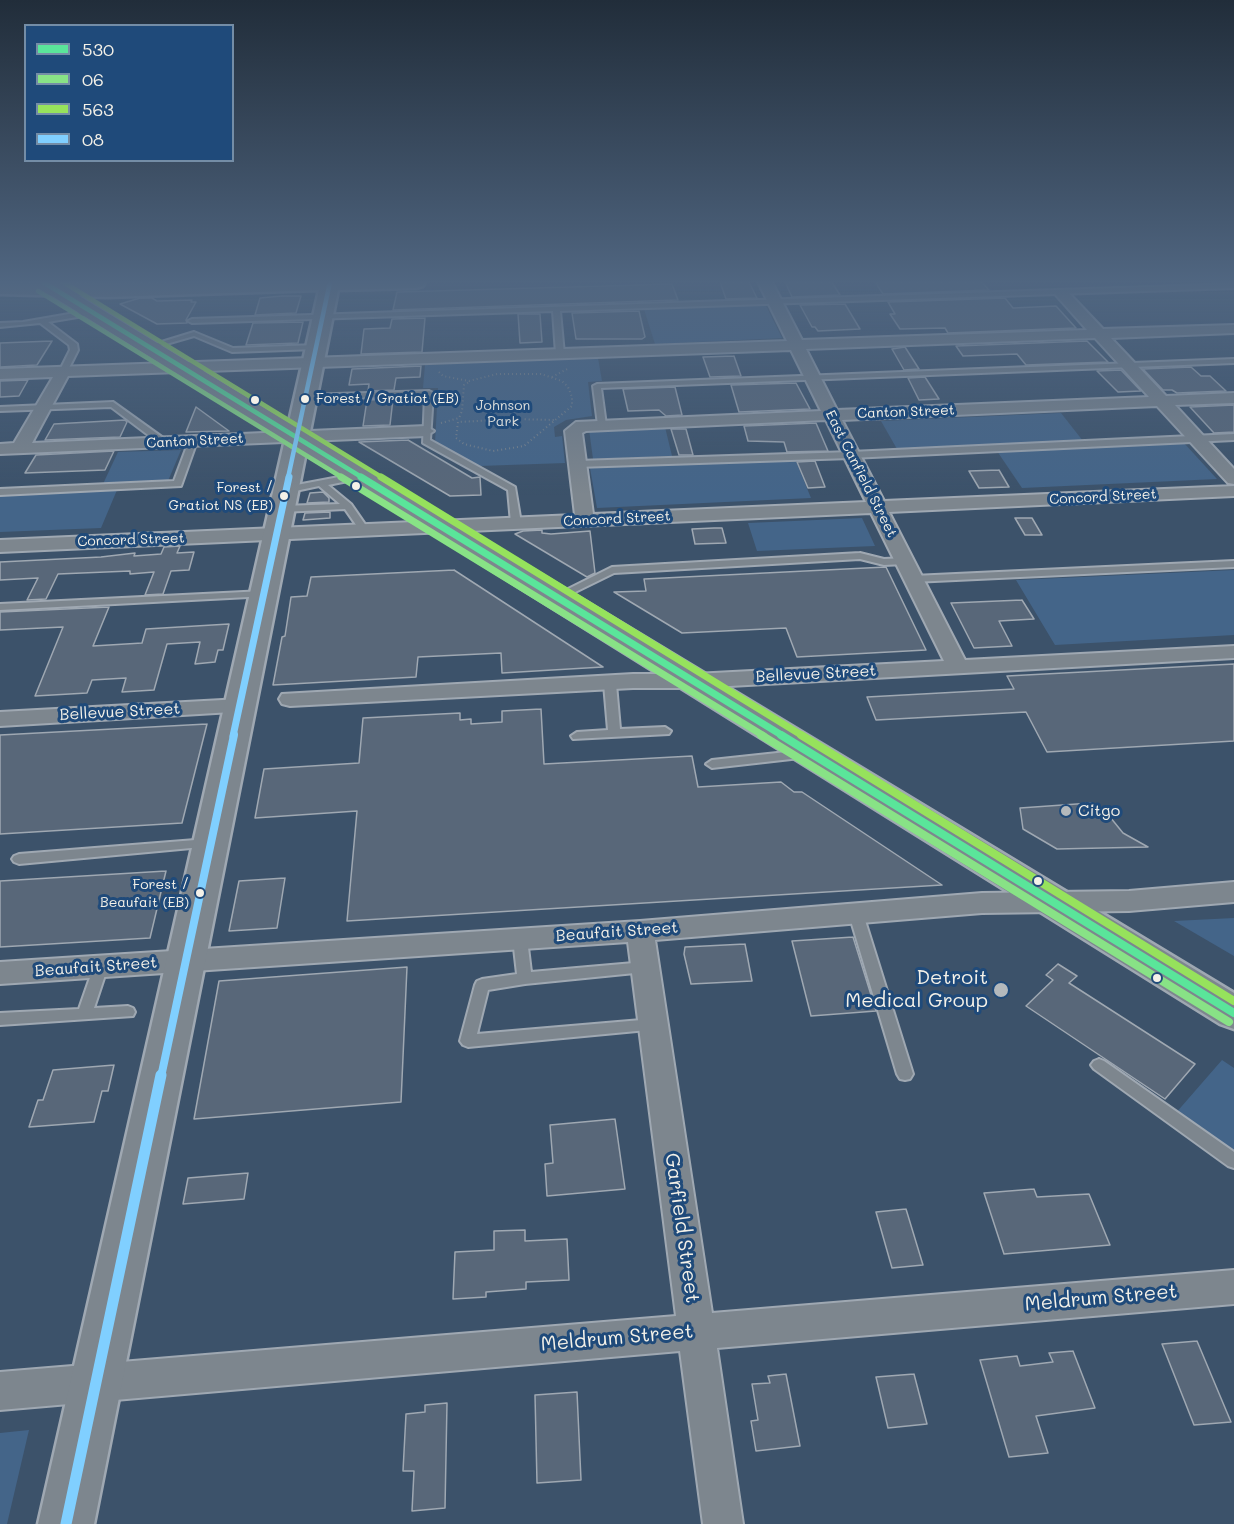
<!DOCTYPE html>
<html>
<head>
<meta charset="utf-8">
<style>
	body { margin:0 }
	#map { position:relative; width:1234px; height:1524px; overflow:hidden; background:#3c526a; font-family:Mali,sans-serif }
	canvas { display:block }
	.legend { position:absolute; left:24px; top:24px; width:210px; height:138px; box-sizing:border-box; background:#1f4a7a; border:2px solid #748da6; margin:0; padding:8px 10px; list-style:none; font-size:18px; color:#f4f1e8 }
	.legend li { display:flex; align-items:center; gap:12px; height:30px }
	.legend b { width:30px; border:2px solid #748da6 }
</style>
</head>
<body>
<div id="map">
<canvas width="1234" height="1524"></canvas>
<ul class="legend">
<li><b style="height:8px;background:#5ae59a"></b>530</li>
<li><b style="height:8px;background:#88e286"></b>06</li>
<li><b style="height:8px;background:#96e25c"></b>563</li>
<li><b style="height:8px;background:#80cfff"></b>08</li>
</ul>
</div>
<script>
const ctx = document.querySelector('canvas').getContext('2d');
ctx.lineJoin = 'round';
function fillPath(path, color) { ctx.fillStyle = color; ctx.fill(path, 'evenodd'); }
const toPath = rows => new Path2D(rows.map(r => 'M' + r).join(''));
function stroke(path, color, width, dash) { ctx.strokeStyle = color; ctx.lineWidth = width; ctx.lineCap = dash ? 'butt' : 'round'; ctx.setLineDash(dash || []); ctx.stroke(path); }
function drawText(font, color, halo, rows, align = 'center') {
  ctx.font = font + ' Mali,sans-serif'; ctx.lineWidth = 6; ctx.setLineDash([]); ctx.textBaseline = 'middle'; ctx.strokeStyle = halo; ctx.fillStyle = color; for (const [text, x, y, turn = 0] of rows) {
    ctx.save(); ctx.translate(x, y); ctx.rotate((+turn || 0) * Math.PI / 180); ctx.textAlign = isNaN(turn) ? turn : align; if (halo) ctx.strokeText(text, 0, 0); ctx.fillText(text, 0, 0); ctx.restore();
  }
}
fillPath(toPath([
	[765,304,782,338,655,344,644,309],
	[598,358,602,381,588,382,592,416,566,420,554,427,555,437,562,436,565,463,479,466,435,443,438,388,423,388,425,365],
	[1061,413,1083,441,897,449,881,421],
	[665,427,672,456,593,459,589,429],
	[1184,443,1217,479,1022,488,997,451],
	[181,450,168,481,103,484,118,452],
	[795,459,811,498,597,508,590,468],
	[117,490,101,528,0,532,0,495],
	[862,518,875,546,757,551,748,523],
	[1234,570,1234,635,1055,645,1016,580],
	[1234,918,1234,956,1174,921],
	[1222,1060,1234,1068,1234,1154,1175,1114],
	[29,1430,7,1524,0,1524,0,1433]
]), '#446589');
const building = toPath([
	[720,282,749,282,757,298,726,299,720,282],
	[785,282,832,282,840,295,792,297,785,282],
	[875,282,982,282,989,290,883,294,875,282],
	[672,284,678,300,393,310,397,292,672,284],
	[282,296,301,296,296,313,255,315,260,298,282,296],
	[140,298,152,298,157,301,192,300,191,302,196,302,186,320,187,323,157,324,120,304,140,298],
	[1005,298,1013,308,1056,306,1076,328,948,333,945,328,900,329,890,314,895,314,888,302,1005,298],
	[845,304,860,329,818,331,815,327,812,327,800,305,845,304],
	[639,311,645,337,642,339,576,339,572,313,639,311],
	[518,314,540,314,542,342,520,343,518,314],
	[425,318,422,352,361,354,364,329,390,328,392,319,425,318],
	[303,322,298,343,246,345,253,323,303,322],
	[52,341,37,365,0,367,0,343,52,341],
	[1087,341,1108,362,1026,365,1017,354,963,356,956,346,1087,341],
	[905,347,919,369,904,370,892,349,905,347],
	[734,356,741,376,710,377,703,357,734,356],
	[421,366,420,377,396,378,394,390,368,391,369,384,349,385,352,369,421,366],
	[1191,367,1201,376,1210,376,1226,391,1177,393,1172,390,1163,390,1143,369,1191,367],
	[1121,370,1141,391,1118,392,1097,371,1121,370],
	[925,377,939,399,919,400,908,378,925,377],
	[28,380,19,396,0,397,0,381,28,380],
	[796,383,810,409,739,412,731,385,796,383],
	[675,387,682,415,666,416,659,410,628,411,623,389,675,387],
	[393,399,390,425,363,426,367,400,393,399],
	[1234,405,1234,432,1214,433,1190,407,1234,405],
	[196,407,229,431,186,432,196,407],
	[125,420,127,422,120,437,45,440,54,424,125,420],
	[816,423,828,451,787,452,784,442,748,441,744,426,816,423],
	[671,429,686,429,693,455,679,455,671,429],
	[408,440,472,478,480,477,481,495,450,496,359,442,408,440],
	[114,451,105,470,25,473,36,455,114,451],
	[815,461,825,487,808,488,797,462,815,461],
	[999,470,1009,487,979,488,969,471,999,470],
	[323,492,329,498,329,502,307,503,310,493,323,492],
	[330,512,330,518,303,520,305,513,330,512],
	[1015,518,1032,518,1042,535,1025,535,1015,518],
	[714,528,722,528,726,543,695,544,692,529,714,528],
	[542,530,542,533,551,534,590,531,595,573,587,577,515,534,523,531,542,530],
	[180,546,177,553,194,552,189,570,171,571,163,594,145,595,154,572,130,574,130,571,58,574,46,599,27,600,38,578,0,580,0,562,101,557,135,553,134,556,161,554,164,547,180,546],
	[886,567,926,650,797,657,786,628,682,633,614,592,646,591,644,579,886,567],
	[454,570,603,667,502,673,501,653,418,657,416,677,273,685,282,637,285,636,291,597,307,596,311,577,454,570],
	[1022,600,1034,619,999,621,1012,646,974,648,951,603,1022,600],
	[109,607,93,646,142,643,146,629,229,624,223,650,218,650,215,662,195,664,200,642,167,644,154,690,122,692,126,678,92,680,87,693,35,696,63,627,0,630,0,612,109,607],
	[1234,664,1234,741,1047,752,1026,712,876,720,867,697,1014,689,1007,676,1234,664],
	[541,709,544,764,692,756,698,787,781,782,794,792,802,792,942,885,347,921,357,811,255,818,264,769,359,763,363,718,460,713,460,720,471,719,471,724,502,722,502,711,541,709],
	[207,724,182,823,0,834,0,735,207,724],
	[1091,803,1106,812,1123,833,1148,847,1057,849,1023,829,1020,808,1091,803],
	[166,871,150,938,0,947,0,881,166,871],
	[285,878,277,928,229,931,239,881,285,878],
	[853,937,876,1011,811,1016,792,941,853,937],
	[745,944,752,981,691,984,684,954,685,947,745,944],
	[1058,964,1077,976,1069,983,1195,1064,1165,1099,1026,1006,1053,980,1046,975,1058,964],
	[407,967,401,1102,194,1119,219,981,407,967],
	[114,1065,108,1091,102,1091,94,1122,29,1127,38,1100,43,1100,53,1070,114,1065],
	[615,1119,625,1189,547,1196,545,1164,553,1163,550,1125,615,1119],
	[248,1173,244,1199,183,1204,188,1178,248,1173],
	[1034,1189,1037,1197,1089,1194,1110,1245,1004,1254,984,1193,1034,1189],
	[906,1209,923,1265,892,1268,876,1212,906,1209],
	[525,1230,525,1241,567,1239,569,1280,526,1282,526,1289,486,1292,486,1297,453,1299,455,1252,494,1250,494,1231,525,1230],
	[1197,1341,1231,1422,1194,1425,1162,1344,1197,1341],
	[1073,1351,1095,1408,1036,1416,1048,1453,1009,1457,980,1360,1017,1356,1020,1366,1053,1362,1049,1353,1073,1351],
	[786,1374,800,1446,756,1451,751,1421,758,1420,752,1384,770,1383,768,1376,786,1374],
	[914,1374,927,1424,888,1428,876,1377,914,1374],
	[577,1392,581,1480,537,1483,535,1395,577,1392],
	[447,1403,445,1508,412,1511,414,1471,403,1471,406,1414,425,1412,425,1405,447,1403]
]);
fillPath(building, '#586779');
stroke(building, '#9fa8b2', 1.5);
const lane = toPath([
	[1234,284,1234,288,560,311,564,354,560,356,556,354,553,311,192,323,188,321,192,319,1234,284],
	[92,310,95,310,95,314,48,322,77,344,78,350,67,372,63,374,59,372,70,350,69,345,40,323,0,327,0,323,23,322,92,310],
	[194,332,233,348,316,345,320,347,316,349,232,352,194,336,149,349,145,347,194,332],
	[1234,359,1234,363,601,388,606,425,602,427,598,425,593,386,597,384,1234,359],
	[429,391,433,393,430,440,515,487,521,523,519,525,513,525,511,523,508,490,423,443,425,396,305,399,301,397,305,395,429,391],
	[113,402,166,440,166,444,160,444,111,407,0,411,0,407,113,402],
	[1234,434,1234,440,851,458,577,467,573,464,577,461,851,452,1234,434],
	[193,438,197,441,181,486,0,495,0,489,174,481,189,441,193,438],
	[360,473,364,476,363,478,328,485,351,504,369,530,367,532,361,532,345,509,282,512,277,509,282,506,340,504,319,486,286,493,281,490,286,487,360,473],
	[860,553,884,559,905,558,910,561,905,564,884,565,860,559,614,573,561,599,557,600,552,597,612,567,860,553],
	[1234,561,1234,567,913,582,908,579,913,576,1234,561],
	[264,591,268,592,268,596,0,610,0,604,264,591],
	[610,681,616,684,620,729,665,727,671,731,669,734,573,739,571,736,577,732,608,730,604,684,610,681],
	[805,750,811,754,809,757,712,768,706,764,712,760,805,750],
	[208,839,213,840,214,843,213,846,19,864,14,862,12,859,14,856,19,854,208,839],
	[856,909,861,910,863,914,913,1074,910,1079,905,1080,900,1079,897,1074,849,914,851,910,856,909],
	[520,934,525,935,527,939,531,972,645,962,650,963,652,967,650,971,645,972,525,984,488,990,477,1034,653,1019,658,1021,660,1025,658,1029,468,1047,463,1045,460,1041,475,985,477,981,482,979,517,974,513,939,515,935,520,934],
	[101,961,106,962,108,966,94,1008,128,1006,133,1008,135,1012,133,1016,0,1025,0,1013,79,1009,94,966,96,962,101,961],
	[1099,1059,1104,1061,1234,1152,1234,1168,1228,1166,1094,1069,1091,1065,1094,1061,1099,1059]
]);
const street = toPath([
	[758,282,772,282,802,340,1087,330,1055,294,1062,290,1067,291,1103,329,1234,325,1234,333,1111,338,1166,396,1234,393,1234,403,1175,405,1234,469,1234,484,1228,483,1157,406,842,420,884,501,1234,486,1234,496,889,512,965,660,1234,646,1234,658,694,688,633,688,290,706,282,704,279,699,282,694,633,674,694,674,944,661,871,513,0,552,0,540,575,515,565,431,576,422,821,411,791,350,68,376,32,443,426,426,434,431,426,436,0,454,0,444,14,443,53,377,0,379,0,369,787,341,758,282],
	[1095,338,1149,397,837,410,806,349,1095,338],
	[826,420,866,502,593,514,582,433,586,431,826,420],
	[241,699,249,701,252,706,249,711,0,726,0,712,241,699],
	[1234,882,1234,902,1129,911,982,913,655,940,712,1313,1234,1270,1234,1304,717,1348,743,1524,703,1524,680,1351,0,1410,0,1372,676,1316,628,942,0,984,0,962,640,921,982,893,1129,891,1234,882]
]);
const secondary = toPath([
	[0,282,108,285,226,282,425,282,423,286,416,288,338,290,94,1524,38,1524,319,290,108,297,0,294,0,282]
]);
const primary = toPath([
	[34,282,56,282,1234,993,1234,1029,1220,1024,36,286,34,282]
]);
stroke(lane, '#9fa8b2', 4);
stroke(street, '#9fa8b2', 4);
stroke(secondary, '#9fa8b2', 5);
stroke(primary, '#9fa8b2', 5);
stroke(toPath([
	[439,372,443,376,469,381,497,374,541,374,562,381,568,387,572,397,572,406,524,446,493,451,464,444,456,438,458,422,513,419,554,420],
	[552,377,569,368],
	[441,423,459,418,462,411,464,385,469,382]
]), '#79848f', 2, [1, 3]);
fillPath(lane, '#7d868e');
fillPath(street, '#7d868e');
fillPath(secondary, '#7d868e');
fillPath(primary, '#7d868e');
stroke(toPath([
	[43,282,363,478]
]), '#5ae59a', 4.5);
stroke(toPath([
	[361,477,783,736]
]), '#5ae59a', 7);
stroke(toPath([
	[781,735,1234,1013]
]), '#5ae59a', 8);
stroke(toPath([
	[38,291,343,478]
]), '#88e286', 4.5);
stroke(toPath([
	[341,477,764,736]
]), '#88e286', 7);
stroke(toPath([
	[761,735,1229,1022]
]), '#88e286', 8);
stroke(toPath([
	[63,282,383,478]
]), '#96e25c', 4.5);
stroke(toPath([
	[381,477,803,736]
]), '#96e25c', 7);
stroke(toPath([
	[801,735,1234,1001]
]), '#96e25c', 8);
stroke(toPath([
	[288,478,330,282]
]), '#80cfff', 4.5);
stroke(toPath([
	[233,736,289,477]
]), '#80cfff', 7);
stroke(toPath([
	[161,1077,234,735]
]), '#80cfff', 8);
stroke(toPath([
	[66,1524,161,1075]
]), '#80cfff', 11);
const sky = ctx.createLinearGradient(0, 0, 0, 495);
sky.addColorStop(0, '#212d3a');
sky.addColorStop(0.57, '#506681');
sky.addColorStop(1, '#50668100');
ctx.fillStyle = sky;
ctx.fillRect(0, 0, 1234, 495);
for (const [x, y, r, color] of [
	[305,399,5,"#f4f1e8"],
	[255,400,5,"#f4f1e8"],
	[356,486,5,"#f4f1e8"],
	[284,496,5,"#f4f1e8"],
	[1066,811,6,"#b4b9bc"],
	[1038,881,5,"#f4f1e8"],
	[200,893,5,"#f4f1e8"],
	[1157,978,5,"#f4f1e8"],
	[1001,990,8,"#b4b9bc"]
]) { const dot = new Path2D(); dot.arc(x, y, r, 0, 2 * Math.PI); ctx.fillStyle = color; ctx.fill(dot); stroke(dot, '#1f4a7a', 2); }
drawText('14px', '#f4f1e8', '#1f4a7a', [
	["Forest / Gratiot (EB)",316,399,"left"],
	["Forest /",273,488],
	["Gratiot NS (EB)",273,506],
	["Forest /",189,885],
	["Beaufait (EB)",189,903]
], 'right');
drawText('14px', '#dadcda', '#1f4a7a', [
	["Johnson",503,406],
	["Park",503,422]
]);
drawText('14px', '#f4f1e8', '#1f4a7a', [
	["Canton Street",906,412,-2],
	["Canton Street",195,441,-3],
	["East Canfield Street",861,474,63],
	["Concord Street",1103,497,-3],
	["Concord Street",617,519,-3],
	["Concord Street",131,540,-2]
]);
drawText('16px', '#f4f1e8', '#1f4a7a', [
	["Bellevue Street",816,674,-3],
	["Bellevue Street",120,712,-3],
	["Beaufait Street",617,932,-4],
	["Beaufait Street",96,967,-4]
]);
drawText('16px', '#f4f1e8', '#1f4a7a', [
	["Citgo",1078,811]
], 'left');
drawText('20px', '#f4f1e8', '#1f4a7a', [
	["Detroit",988,978],
	["Medical Group",988,1001]
], 'right');
drawText('20px', '#f4f1e8', '#1f4a7a', [
	["Garfield Street",682,1228,82],
	["Meldrum Street",1101,1298,-5],
	["Meldrum Street",617,1338,-5]
]);
</script>
</body>
</html>
